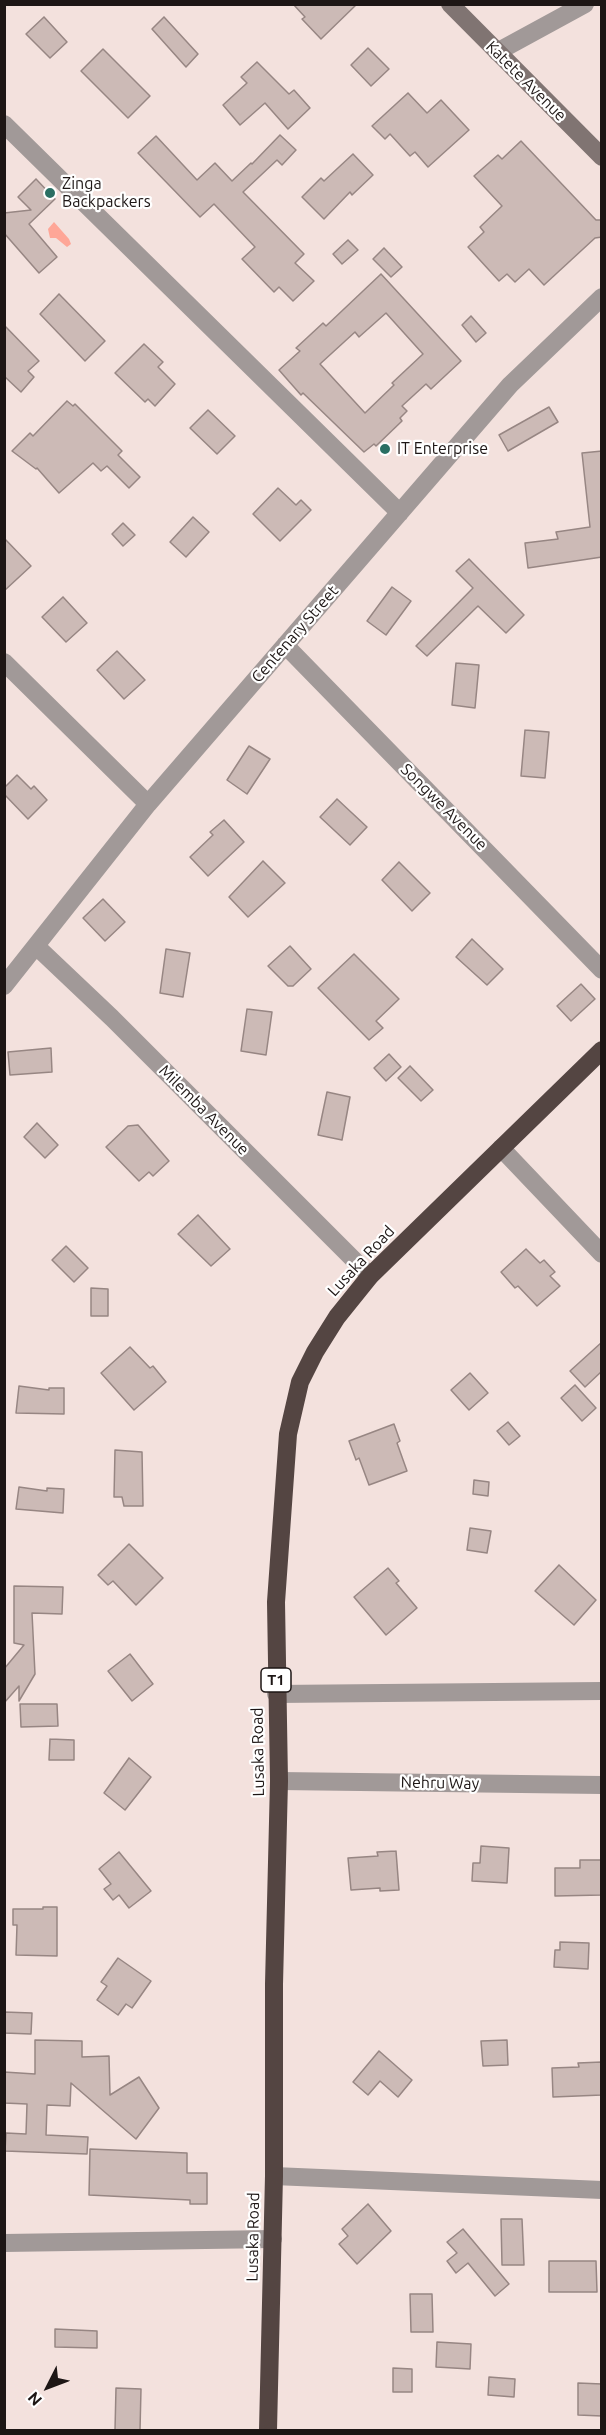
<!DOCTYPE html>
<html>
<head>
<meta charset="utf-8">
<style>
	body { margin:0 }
	#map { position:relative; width:606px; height:2435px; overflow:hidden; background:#f3e1dd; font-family:Ubuntu,sans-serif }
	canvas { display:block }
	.frame { position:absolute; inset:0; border:6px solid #1d1615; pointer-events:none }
	.north { position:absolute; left:18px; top:2357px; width:60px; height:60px; -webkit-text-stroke:4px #fff; paint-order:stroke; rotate:228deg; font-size:16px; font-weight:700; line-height:24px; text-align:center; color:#1d1615 }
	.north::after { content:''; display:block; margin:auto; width:21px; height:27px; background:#1d1615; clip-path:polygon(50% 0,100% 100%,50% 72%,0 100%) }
</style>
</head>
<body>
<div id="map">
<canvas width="606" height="2435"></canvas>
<div class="frame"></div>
<div class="north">N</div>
</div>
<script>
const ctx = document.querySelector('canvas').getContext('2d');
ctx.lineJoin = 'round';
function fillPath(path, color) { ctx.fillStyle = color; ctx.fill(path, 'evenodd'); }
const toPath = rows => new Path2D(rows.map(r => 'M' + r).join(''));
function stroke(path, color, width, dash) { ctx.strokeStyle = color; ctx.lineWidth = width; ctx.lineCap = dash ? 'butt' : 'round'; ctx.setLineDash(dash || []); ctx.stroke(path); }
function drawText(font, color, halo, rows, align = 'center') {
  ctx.font = font + ' Ubuntu,sans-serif'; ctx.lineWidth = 4.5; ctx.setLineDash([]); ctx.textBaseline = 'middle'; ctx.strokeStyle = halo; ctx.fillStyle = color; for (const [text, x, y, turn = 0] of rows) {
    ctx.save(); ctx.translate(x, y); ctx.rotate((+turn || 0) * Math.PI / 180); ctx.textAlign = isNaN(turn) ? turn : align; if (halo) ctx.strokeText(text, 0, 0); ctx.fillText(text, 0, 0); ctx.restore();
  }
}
fillPath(toPath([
	[54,222,69,239,71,244,67,247,56,238,50,238,48,229]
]), '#fea697');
const building = toPath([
	[293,4,357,4,321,39,302,19,305,17,293,4],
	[44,17,67,42,50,58,26,34,44,17],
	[164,17,198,54,186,67,152,29,164,17],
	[368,48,389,69,371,86,351,65,368,48],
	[103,49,150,96,128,118,81,71,103,49],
	[257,62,289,94,294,90,310,108,288,129,265,103,240,125,223,105,247,83,241,77,257,62],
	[408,93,427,113,441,100,469,130,428,167,415,152,410,156,390,134,385,139,372,126,408,93],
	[280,135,296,150,282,165,277,160,243,192,304,254,295,263,314,281,293,301,279,287,274,292,242,259,255,247,214,204,200,217,138,153,156,136,197,180,215,163,232,181,251,163,252,164,280,135],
	[521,141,596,220,602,220,602,237,595,238,544,285,529,269,515,282,507,274,499,281,468,247,484,232,480,227,502,206,474,176,498,155,502,159,521,141],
	[353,154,373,175,352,195,350,192,324,219,302,197,321,178,324,181,353,154],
	[36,179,55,199,29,224,57,257,39,273,4,233,4,213,31,210,18,197,36,179],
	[348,240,358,250,342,264,333,254,348,240],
	[384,248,402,267,391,277,373,259,384,248],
	[381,274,461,361,431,389,426,384,402,406,407,411,400,418,402,421,376,446,374,444,364,452,303,393,301,395,279,370,300,351,296,348,323,323,326,326,381,274],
	[386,313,423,354,392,383,394,385,365,413,320,364,355,332,359,337,386,313],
	[59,294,105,341,85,361,40,314,59,294],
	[471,316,486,333,476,342,462,325,471,316],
	[4,325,39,361,28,371,34,377,21,392,4,376,4,325],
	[144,344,163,362,158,367,175,384,155,406,148,399,145,402,115,373,144,344],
	[67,401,73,406,75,404,122,451,118,455,140,477,129,488,107,466,101,471,93,463,59,493,37,468,36,469,12,451,30,433,33,436,67,401],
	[549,407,558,422,508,451,499,435,549,407],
	[208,410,235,436,217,454,190,428,208,410],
	[602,451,602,557,528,568,525,543,558,539,556,532,590,527,582,453,602,451],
	[278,488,296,505,301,500,311,510,280,541,253,514,278,488],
	[193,517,209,532,186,557,170,542,193,517],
	[123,523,135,535,123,546,112,534,123,523],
	[4,538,31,566,4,591,4,538],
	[469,559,524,615,506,633,478,606,427,656,416,646,473,588,456,571,469,559],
	[392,587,411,601,386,635,367,621,392,587],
	[63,597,87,623,66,642,42,617,63,597],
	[117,651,145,680,124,699,97,670,117,651],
	[456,663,479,665,475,708,452,705,456,663],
	[525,730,549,732,545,778,521,776,525,730],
	[249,746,270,759,247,794,227,780,249,746],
	[17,775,31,789,34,786,47,800,28,819,4,794,4,788,17,775],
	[337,799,367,827,350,845,320,817,337,799],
	[224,820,244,842,208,876,190,857,213,835,210,832,224,820],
	[263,861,285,883,248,917,229,897,263,861],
	[399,862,430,893,412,911,382,880,399,862],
	[103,899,125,922,105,941,83,918,103,899],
	[472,939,503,969,487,985,456,957,472,939],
	[290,946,311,969,293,986,288,986,268,966,290,946],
	[166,949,190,953,183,997,160,993,166,949],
	[354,954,399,999,376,1021,383,1028,369,1040,318,988,354,954],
	[581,984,595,999,571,1021,557,1006,581,984],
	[247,1009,272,1012,266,1055,241,1051,247,1009],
	[51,1048,52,1072,10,1075,8,1052,51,1048],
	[389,1054,401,1067,386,1081,374,1068,389,1054],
	[410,1066,433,1090,421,1101,398,1078,410,1066],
	[327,1092,350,1097,342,1140,318,1135,327,1092],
	[37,1123,58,1145,45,1158,24,1137,37,1123],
	[138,1125,169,1161,153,1176,149,1172,139,1181,106,1147,128,1126,138,1125],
	[198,1215,230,1249,211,1266,178,1234,198,1215],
	[66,1246,88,1268,74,1282,52,1260,66,1246],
	[526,1249,540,1263,544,1260,555,1272,550,1276,560,1286,537,1306,518,1286,515,1288,501,1272,526,1249],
	[91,1288,108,1289,108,1316,91,1316,91,1288],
	[602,1342,602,1371,585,1387,570,1371,602,1342],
	[130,1347,150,1368,153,1366,166,1382,134,1410,101,1373,130,1347],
	[470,1373,488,1393,469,1410,451,1390,470,1373],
	[575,1385,596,1408,582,1421,561,1398,575,1385],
	[19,1386,49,1390,49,1388,64,1388,64,1414,16,1413,19,1386],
	[508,1422,520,1436,509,1445,497,1431,508,1422],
	[394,1424,400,1441,397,1443,407,1471,369,1485,359,1458,356,1460,349,1441,394,1424],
	[115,1450,142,1452,143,1506,124,1506,122,1497,114,1497,115,1450],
	[474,1480,489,1482,488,1496,473,1494,474,1480],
	[19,1487,47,1491,47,1488,64,1489,63,1513,16,1509,19,1487],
	[470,1528,491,1531,487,1553,467,1550,470,1528],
	[129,1544,163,1578,136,1605,113,1581,108,1585,98,1575,129,1544],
	[559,1565,596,1600,574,1625,535,1591,559,1565],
	[388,1568,399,1581,396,1583,417,1608,386,1635,354,1597,388,1568],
	[14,1586,63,1587,62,1614,32,1613,35,1674,19,1701,19,1686,4,1703,4,1669,24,1645,14,1643,14,1586],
	[130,1654,153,1684,132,1701,108,1671,130,1654],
	[20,1704,57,1704,58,1726,21,1727,20,1704],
	[50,1739,74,1740,74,1760,49,1760,50,1739],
	[129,1758,151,1777,125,1810,104,1793,129,1758],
	[481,1846,509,1848,507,1883,472,1881,473,1863,480,1863,481,1846],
	[396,1851,399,1890,380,1891,380,1888,351,1890,348,1858,378,1856,377,1852,396,1851],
	[119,1852,151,1891,129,1908,119,1895,113,1900,104,1889,111,1884,99,1869,119,1852],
	[580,1860,602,1860,602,1895,555,1896,555,1868,580,1868,580,1860],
	[43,1907,57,1907,57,1956,16,1955,17,1925,13,1925,13,1909,43,1909,43,1907],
	[560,1942,589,1943,588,1969,554,1967,555,1950,560,1950,560,1942],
	[118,1958,151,1981,132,2008,126,2004,118,2015,97,2000,107,1986,101,1982,118,1958],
	[4,2012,32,2013,31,2034,4,2033,4,2012],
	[35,2040,82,2041,82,2057,109,2056,110,2095,139,2077,159,2108,136,2139,71,2083,70,2106,47,2105,46,2135,88,2137,87,2154,5,2151,6,2133,26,2134,27,2104,4,2103,4,2072,35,2074,35,2040],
	[507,2040,508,2065,483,2066,481,2041,507,2040],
	[379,2051,412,2080,398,2097,380,2081,368,2095,353,2082,379,2051],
	[602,2062,602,2095,553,2097,552,2068,579,2067,578,2063,602,2062],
	[90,2149,187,2153,187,2173,207,2173,207,2204,190,2204,190,2200,89,2195,90,2149],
	[368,2204,391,2231,357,2264,339,2244,348,2236,342,2229,368,2204],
	[501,2219,522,2219,524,2265,502,2265,501,2219],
	[463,2229,509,2284,495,2296,468,2263,456,2273,447,2261,457,2253,447,2242,463,2229],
	[549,2261,596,2261,597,2292,549,2292,549,2261],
	[410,2294,432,2294,433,2332,411,2332,410,2294],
	[55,2329,97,2331,97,2348,55,2347,55,2329],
	[437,2342,471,2344,470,2369,436,2367,437,2342],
	[393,2368,412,2369,412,2392,393,2392,393,2368],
	[489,2377,515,2379,514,2397,488,2395,489,2377],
	[578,2383,602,2384,602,2416,578,2415,578,2383],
	[116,2388,141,2389,140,2430,115,2430,116,2388]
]);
fillPath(building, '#ccbab6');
stroke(building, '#978683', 1.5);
stroke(toPath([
	[497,52,585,4],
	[4,124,400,513],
	[285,645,602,970],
	[4,662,148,804],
	[36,946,112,1018,370,1276],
	[4,986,148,804,510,385,602,297],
	[501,1148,602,1254],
	[276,1694,602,1691],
	[279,1781,602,1785],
	[274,2176,602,2190],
	[4,2243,273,2239]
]), '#a19998', 18);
stroke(toPath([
	[450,4,602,157]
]), '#807472', 18);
stroke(toPath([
	[268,2430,274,2176,274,1984,279,1781,276,1602,288,1434,300,1382,315,1352,337,1317,370,1276,602,1050]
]), '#544542', 18);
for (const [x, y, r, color] of [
	[50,193,6,"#2a6f63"],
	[385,449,6,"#2a6f63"]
]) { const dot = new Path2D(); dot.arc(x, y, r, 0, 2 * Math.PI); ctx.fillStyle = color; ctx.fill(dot); stroke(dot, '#fff', 2); }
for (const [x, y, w] of [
	[276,1680,30]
]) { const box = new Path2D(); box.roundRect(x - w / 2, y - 12, w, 24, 4.5); ctx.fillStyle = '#fff'; ctx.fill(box); stroke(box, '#1d1615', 1.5); }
drawText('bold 15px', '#1d1615', null, [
	["T1",276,1680]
]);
drawText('16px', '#1d1615', '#fff', [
	["Katete Avenue",526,81,45],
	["Centenary Street",295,634,-49],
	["Songwe Avenue",444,807,45],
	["Milemba Avenue",204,1110,45],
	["Lusaka Road",361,1261,-47],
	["Lusaka Road",258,1752,-91],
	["Nehru Way",440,1783,1],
	["Lusaka Road",253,2237,-89]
]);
drawText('16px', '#1d1615', '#fff', [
	["Zinga",62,184],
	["Backpackers",62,202],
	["IT Enterprise",397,449]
], 'left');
</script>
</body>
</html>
